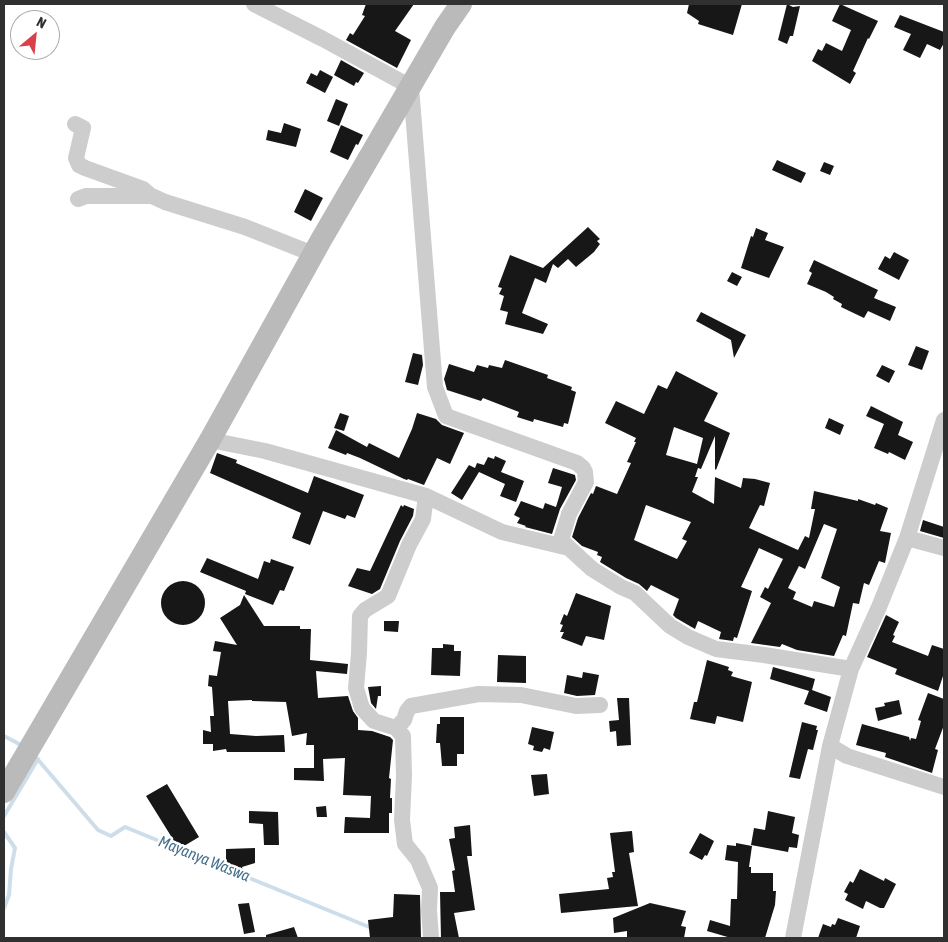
<!DOCTYPE html>
<html>
<head>
<meta charset="utf-8">
<style>
	body { margin:0 }
	#map { position:relative; width:948px; height:942px; overflow:hidden; background:#fff; font-family:"Asap Condensed",sans-serif }
	canvas { display:block }
	.frame { position:absolute; inset:0; border:5px solid #303030; pointer-events:none }
	.north { position:absolute; left:10px; top:10px; width:50px; height:50px; box-sizing:border-box; background:#fff; border:1px solid #acacac; border-radius:50%; rotate:28deg; font-size:14px; font-weight:700; line-height:20px; text-align:center; color:#303030 }
	.north::after { content:''; display:block; margin:auto; width:18px; height:22px; background:#d94049; clip-path:polygon(50% 0,100% 100%,50% 72%,0 100%) }
</style>
</head>
<body>
<div id="map">
<canvas width="948" height="942"></canvas>
<div class="frame"></div>
<div class="north">N</div>
</div>
<script>
const ctx = document.querySelector('canvas').getContext('2d');
ctx.lineJoin = 'round';
const toPath = rows => new Path2D(rows.map(r => 'M' + r).join(''));
function stroke(path, color, width, dash) { ctx.strokeStyle = color; ctx.lineWidth = width; ctx.lineCap = dash ? 'butt' : 'round'; ctx.setLineDash(dash || []); ctx.stroke(path); }
function fillPath(path, color) { ctx.fillStyle = color; ctx.fill(path, 'evenodd'); }
function drawText(font, color, halo, rows, align = 'center') {
  ctx.font = font + ' "Asap Condensed",sans-serif'; ctx.lineWidth = 5; ctx.setLineDash([]); ctx.textBaseline = 'middle'; ctx.strokeStyle = halo; ctx.fillStyle = color; for (const [text, x, y, turn = 0] of rows) {
    ctx.save(); ctx.translate(x, y); ctx.rotate((+turn || 0) * Math.PI / 180); ctx.textAlign = isNaN(turn) ? turn : align; if (halo) ctx.strokeText(text, 0, 0); ctx.fillText(text, 0, 0); ctx.restore();
  }
}
stroke(toPath([
	[4,736,23,746],
	[34,755,98,830,111,836,125,827,230,870],
	[4,816,38,759],
	[4,832,15,848,11,869,9,895,4,908],
	[237,873,374,929]
]), '#cddeea', 4);
fillPath(toPath([
	[366,4,414,4,395,31,411,40,397,68,346,40,350,33,353,35,365,16,362,15],
	[689,4,742,4,733,35,698,24,699,21,687,13],
	[787,4,793,7,800,6,793,36,790,36,787,44,778,40],
	[840,4,878,21,869,39,868,38,853,71,856,73,850,84,812,61,818,49,822,51,826,43,842,51,851,30,832,21],
	[900,15,944,32,944,43,940,50,927,44,920,58,903,50,911,34,894,27],
	[341,60,364,73,358,83,356,82,354,86,334,75],
	[320,70,333,77,325,93,306,83,311,73,317,76],
	[336,99,348,104,339,126,327,121],
	[284,123,301,129,296,147,266,140,268,130,281,133],
	[341,125,363,135,358,145,356,144,348,160,330,152],
	[777,160,806,173,801,183,772,170],
	[824,162,834,166,830,175,820,171],
	[305,189,323,198,311,221,294,212],
	[588,227,600,239,597,241,600,244,594,252,576,267,568,259,558,268,553,264,546,283,535,278,522,313,548,324,543,334,505,324,508,312,500,310,504,296,499,294,502,288,498,287,510,255,543,268],
	[756,228,768,233,765,240,784,247,769,278,741,268,751,236,753,237],
	[894,252,909,260,899,280,878,269,885,256,890,259],
	[814,260,878,290,874,298,896,307,890,321,868,311,864,318,841,307,842,304,833,299,834,297,826,292,807,284,812,273,809,271],
	[732,272,742,277,737,286,727,281],
	[701,312,746,335,734,358,731,340,696,321],
	[916,346,929,351,922,370,908,365],
	[413,353,422,355,423,365,418,385,405,382],
	[505,360,548,375,547,378,572,387,571,390,576,392,568,424,564,423,563,427,534,419,533,422,517,417,519,412,483,398,481,401,447,390,444,379,449,364,474,372,477,365,488,368,489,365,502,368],
	[882,365,895,371,889,383,876,376],
	[676,371,718,393,704,421,730,433,716,470,715,469,715,436,701,469,698,468,695,477,698,477,692,492,714,504,715,477,741,488,743,478,755,479,770,483,764,506,760,505,749,528,798,550,805,536,809,538,815,509,811,509,814,491,858,501,858,499,875,505,876,503,888,508,880,531,891,533,885,563,879,561,869,585,864,583,859,604,853,603,846,636,843,635,834,656,797,650,782,644,780,647,751,643,771,603,760,597,765,587,768,589,783,559,759,548,741,587,752,591,737,638,734,637,733,641,719,639,721,632,698,621,695,629,676,618,673,615,679,599,651,585,647,591,639,584,626,578,600,562,602,557,597,555,598,552,582,546,572,537,578,518,591,493,593,494,596,486,617,494,631,463,627,462,636,442,634,442,636,438,605,423,616,401,644,414,658,385,667,389],
	[674,427,703,438,697,464,666,455],
	[646,505,691,522,682,539,687,541,677,559,634,540],
	[824,524,837,529,821,578,840,587,834,607,814,601,812,607,793,599,796,592,788,588,799,566,805,569],
	[871,406,903,422,898,435,913,442,905,460,889,452,888,454,874,448,884,424,866,416],
	[340,413,349,416,344,431,334,428],
	[417,413,436,419,442,425,464,433,450,464,437,458,424,485,408,479,407,480,404,479,360,458,347,453,346,455,328,448,336,430,367,447,369,443,399,458,412,429],
	[829,418,844,425,840,435,825,428],
	[217,453,237,460,236,463,308,493,314,476,364,495,355,518,347,515,345,519,323,511,310,545,292,538,301,513,210,473],
	[495,456,506,461,501,472,524,481,516,502,500,496,505,484,479,472,462,500,451,493,469,465,475,468,477,463,484,465,488,457,494,459],
	[553,468,575,475,576,480,560,509,552,534,525,527,526,526,517,523,520,518,514,515,521,501,543,509,545,503,556,507,562,487,548,483],
	[401,505,403,507,404,505,414,509,413,516,400,541,380,589,372,594,348,586,357,568,370,571],
	[923,520,944,527,944,538,920,531],
	[207,558,258,579,264,561,270,563,271,559,294,567,284,591,280,590,273,605,245,594,246,591,200,572],
	'161 603a22 22 0 1 1 44 0a22 22 0 1 1-44 0Z',
	[576,593,611,606,604,640,586,636,582,646,561,638,564,632,560,632,563,625,560,624,564,614,567,616],
	[244,595,264,626,300,626,300,629,311,629,310,660,348,664,347,674,316,671,318,698,348,696,353,711,358,718,358,730,372,731,390,737,393,740,389,778,391,779,390,798,392,798,392,813,389,813,389,833,344,833,345,817,370,818,371,796,343,795,345,758,323,759,324,781,294,780,294,768,314,768,314,745,306,745,307,733,292,736,286,702,252,701,252,700,228,701,230,734,256,736,284,735,285,752,227,752,226,749,213,751,213,744,203,744,203,730,211,732,210,716,214,716,212,687,208,686,209,675,217,676,221,652,213,651,215,641,237,645,220,618,240,605],
	[886,615,899,622,893,635,895,636,892,642,928,656,932,645,944,649,944,673,938,691,895,674,897,669,867,657],
	[384,621,399,621,398,632,384,631],
	[443,644,454,645,454,651,461,651,460,676,431,675,432,648,443,648],
	[498,655,526,656,526,683,497,682],
	[707,660,729,667,728,670,733,672,731,676,752,682,743,722,717,716,715,724,690,719,694,702,697,702],
	[773,667,815,679,812,690,831,697,827,712,804,704,809,691,770,679],
	[583,672,599,675,595,695,577,696,564,693,567,675,582,678],
	[381,686,381,696,378,696,376,709,371,703,368,687],
	[928,693,944,699,944,725,935,749,938,750,932,773,885,757,886,753,856,745,862,724,909,737,910,741,911,738,916,739,921,721,918,720],
	[617,698,629,698,631,745,617,746,616,731,610,732,609,721,619,720],
	[899,700,902,714,878,721,875,708,885,706,884,703],
	[440,717,464,717,464,754,457,754,457,766,442,766,440,743,436,743,437,724,440,724],
	[802,722,817,726,816,730,818,730,813,750,808,749,800,779,789,777],
	[532,727,554,732,550,750,544,748,542,752,533,750,534,746,528,744],
	[547,774,549,794,534,796,531,775],
	[167,784,199,837,179,849,146,796],
	[326,806,327,817,317,817,316,807],
	[249,811,278,812,279,845,264,845,263,824,249,823],
	[768,811,795,817,792,833,799,835,797,848,789,847,788,852,751,845,754,828,765,830],
	[470,825,472,856,467,856,475,910,454,913,459,938,441,938,440,892,455,892,452,871,455,870,449,839,455,838,454,827],
	[632,831,634,852,629,853,638,906,561,913,559,894,609,889,607,878,613,877,612,872,615,872,610,833],
	[700,833,714,841,707,856,705,855,702,860,689,853],
	[736,843,752,846,749,867,751,867,751,873,773,873,773,891,776,891,775,905,765,938,731,938,707,931,710,920,730,926,731,899,737,899,738,862,725,860,727,845,736,846],
	[255,848,255,863,242,867,244,874,226,875,226,849],
	[860,869,884,881,885,878,896,884,884,908,880,908,866,901,863,909,845,900,848,894,844,892,850,881,853,883],
	[394,894,420,895,421,938,370,938,368,920,393,917],
	[249,903,255,932,244,934,238,904],
	[650,903,686,911,681,926,686,927,684,938,627,938,627,931,614,933,613,918],
	[838,918,860,926,856,938,818,938,823,924,831,927,832,924,835,925],
	[294,927,298,938,266,938,266,935]
]), '#171717');
stroke(toPath([
	[254,4,323,39,411,87,435,387,446,416,577,463,583,468,585,472,586,482,569,514,561,540,569,548],
	[75,124,83,128,76,158,79,165,85,168,143,189,150,195],
	[78,199,86,196,152,196,165,202,245,227,313,254],
	[210,440,265,451,426,496,502,532,569,548,592,569,621,587,635,593,670,626,688,637,716,649,764,655,851,669],
	[426,496,423,519,409,545,388,596,365,610,360,616,359,653,356,688,362,708,374,721,396,728,403,736,404,776,402,820,405,844,418,860,430,888,429,910,431,938],
	[907,538,944,548],
	[396,728,404,720,407,711,411,706,479,694,521,695,576,706,600,705],
	[830,746,847,756,944,787],
	[793,938,830,746,851,669,879,607,907,538,944,420]
]), '#cdcdcd', 16);
stroke(toPath([
	[4,792,210,440,321,240,445,27,461,4]
]), '#bababa', 22);
drawText('italic 16px', '#436f8d', '#fff', [
	["Mayanya Waswa",204,859,22]
]);
</script>
</body>
</html>
